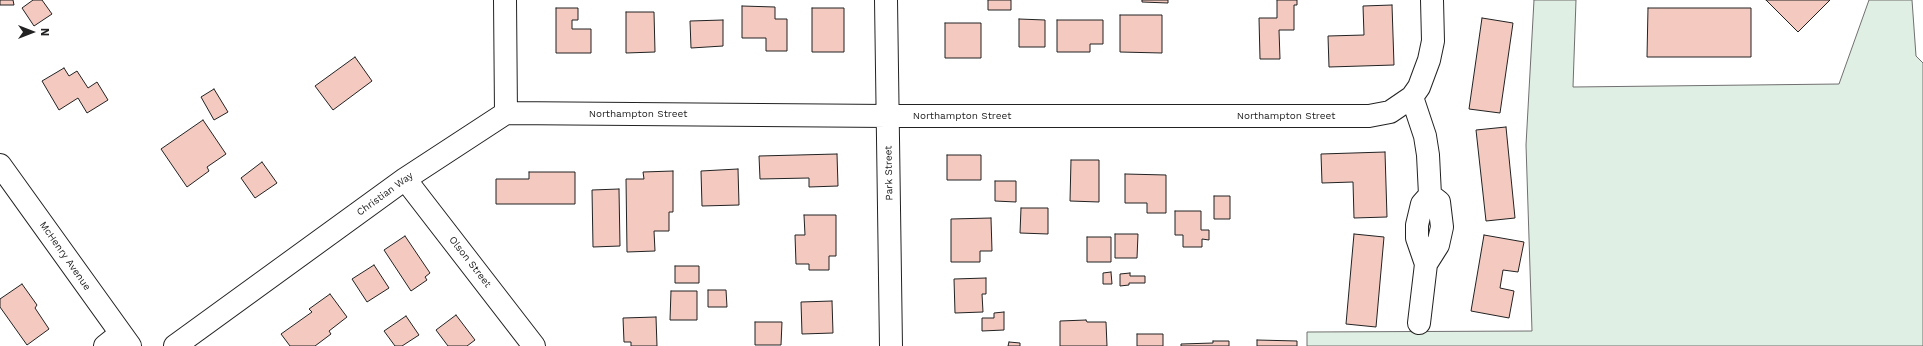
<!DOCTYPE html>
<html>
<head>
<meta charset="utf-8">
<style>
	body { margin:0 }
	#map { position:relative; width:1923px; height:346px; overflow:hidden; background:#fff; font-family:"Work Sans",sans-serif }
	canvas { display:block }
	.north { position:absolute; left:12px; top:12px; width:40px; height:40px; -webkit-text-stroke:3px #fff; paint-order:stroke; rotate:90deg; font-size:11px; font-weight:700; line-height:16px; text-align:center; color:#222 }
	.north::after { content:''; display:block; margin:auto; width:14px; height:18px; background:#222; clip-path:polygon(50% 0,100% 100%,50% 72%,0 100%) }
</style>
</head>
<body>
<div id="map">
<canvas width="1923" height="346"></canvas>
<div class="north">N</div>
</div>
<script>
const ctx = document.querySelector('canvas').getContext('2d');
ctx.lineJoin = 'round';
function fillPath(path, color) { ctx.fillStyle = color; ctx.fill(path, 'evenodd'); }
const toPath = rows => new Path2D(rows.map(r => 'M' + r).join(''));
function stroke(path, color, width, dash) { ctx.strokeStyle = color; ctx.lineWidth = width; ctx.lineCap = dash ? 'butt' : 'round'; ctx.setLineDash(dash || []); ctx.stroke(path); }
function drawText(font, color, halo, rows, align = 'center') {
  ctx.font = font + ' "Work Sans",sans-serif'; ctx.lineWidth = 3; ctx.setLineDash([]); ctx.textBaseline = 'middle'; ctx.strokeStyle = halo; ctx.fillStyle = color; for (const [text, x, y, turn = 0] of rows) {
    ctx.save(); ctx.translate(x, y); ctx.rotate((+turn || 0) * Math.PI / 180); ctx.textAlign = isNaN(turn) ? turn : align; if (halo) ctx.strokeText(text, 0, 0); ctx.fillText(text, 0, 0); ctx.restore();
  }
}
const green = toPath([
	[1534,0,1576,0,1573,87,1839,84,1869,0,1912,0,1916,56,1923,63,1923,346,1307,346,1307,332,1532,331,1526,145,1534,0]
]);
fillPath(green, '#e0efe3');
stroke(green, '#6f6f6f', 1);
const building = toPath([
	[0,0,13,0,14,5,0,5,0,0],
	[33,0,42,0,52,14,34,26,22,8,33,0],
	[988,0,1011,0,1011,10,988,10,988,0],
	[1142,0,1168,0,1168,3,1142,2,1142,0],
	[1277,0,1297,0,1297,5,1294,5,1294,30,1279,30,1280,59,1260,59,1259,18,1277,18,1277,0],
	[1766,0,1830,0,1798,32,1766,0],
	[1392,5,1394,65,1329,67,1328,36,1364,35,1363,6,1392,5],
	[742,6,775,7,775,19,787,19,787,51,766,51,766,38,742,38,742,6],
	[556,8,578,8,578,20,572,20,572,29,591,29,591,53,556,53,556,8],
	[812,8,844,8,844,52,812,52,812,8],
	[1648,8,1751,8,1751,57,1647,57,1648,8],
	[626,12,654,12,655,52,626,53,626,12],
	[1120,15,1162,15,1162,53,1120,52,1120,15],
	[1482,18,1513,23,1500,113,1469,109,1482,18],
	[1019,19,1045,20,1045,47,1019,47,1019,19],
	[723,20,723,46,691,48,690,21,723,20],
	[1057,20,1103,20,1103,44,1090,44,1090,52,1057,52,1057,20],
	[945,23,981,23,981,58,945,58,945,23],
	[355,57,372,81,333,110,315,86,355,57],
	[64,68,69,76,77,71,88,88,97,82,108,100,87,113,78,98,59,110,42,81,64,68],
	[214,89,228,112,214,120,201,97,214,89],
	[203,120,226,154,207,167,209,171,187,187,161,149,203,120],
	[1506,127,1515,218,1486,221,1476,130,1506,127],
	[1385,152,1387,217,1354,218,1353,182,1322,183,1321,154,1385,152],
	[837,154,838,186,809,187,809,178,760,179,759,156,837,154],
	[947,155,981,155,981,180,947,180,947,155],
	[1071,160,1099,160,1099,202,1070,201,1071,160],
	[262,162,277,183,255,198,241,178,262,162],
	[738,169,739,205,702,206,701,171,738,169],
	[673,171,673,212,669,212,669,231,654,231,655,251,627,252,626,179,644,179,643,172,673,171],
	[529,172,575,172,575,204,496,204,496,179,529,179,529,172],
	[1125,174,1166,175,1166,213,1147,213,1147,203,1125,203,1125,174],
	[995,181,1016,181,1016,202,995,201,995,181],
	[619,189,620,246,593,247,592,190,619,189],
	[1214,196,1230,196,1230,219,1214,219,1214,196],
	[1021,208,1048,208,1048,234,1020,233,1021,208],
	[1175,211,1201,211,1201,230,1209,230,1209,240,1202,239,1202,247,1183,247,1183,235,1175,235,1175,211],
	[804,215,836,215,836,256,829,256,829,270,809,270,809,264,796,264,795,235,805,235,804,215],
	[991,218,992,251,980,251,980,262,951,262,951,219,991,218],
	[1115,234,1138,234,1137,258,1115,258,1115,234],
	[1354,234,1384,237,1376,327,1346,324,1354,234],
	[1484,235,1524,242,1518,272,1503,270,1500,288,1514,291,1509,318,1471,311,1484,235],
	[405,236,430,273,425,277,427,280,411,291,384,250,405,236],
	[1087,237,1111,237,1111,262,1087,262,1087,237],
	[374,265,389,288,367,302,352,279,374,265],
	[675,266,699,266,699,283,675,283,675,266],
	[1111,272,1112,284,1103,284,1103,273,1111,272],
	[1130,273,1130,276,1145,276,1145,283,1129,283,1129,285,1120,286,1120,274,1130,273],
	[986,278,986,294,982,294,983,312,955,313,954,279,986,278],
	[22,284,37,305,35,308,49,329,27,345,0,307,0,299,22,284],
	[708,290,726,290,727,307,708,307,708,290],
	[671,291,697,291,697,320,670,320,671,291],
	[330,294,347,317,329,331,331,334,315,346,290,346,281,334,312,312,309,309,330,294],
	[832,301,833,333,802,334,801,302,832,301],
	[1004,312,1004,330,982,331,982,318,994,318,994,313,1004,312],
	[456,315,475,340,467,346,448,346,436,330,456,315],
	[406,316,419,335,402,346,395,346,384,331,406,316],
	[656,317,657,346,631,346,631,342,624,342,623,318,656,317],
	[1086,320,1087,322,1106,322,1107,346,1060,346,1060,321,1086,320],
	[755,322,782,322,781,345,755,345,755,322],
	[1137,334,1163,334,1163,346,1137,346,1137,334],
	[1257,340,1297,341,1297,346,1257,346,1257,340],
	[1213,341,1229,341,1229,346,1181,346,1181,344,1213,343,1213,341],
	[1009,342,1020,343,1020,346,1008,346,1009,342]
]);
fillPath(building, '#f3c9c0');
stroke(building, '#222', 1);
const minor = toPath([
	[886,0,891,346],
	[506,113,888,116,1369,116,1390,112,1412,97],
	[405,179,534,346],
	[1426,264,1417,238,1417,225,1422,204,1430,195],
	[1419,323,1426,264,1438,245,1442,227,1439,202,1430,195,1428,155,1425,136,1412,97,1419,87,1429,60,1433,41,1432,0],
	[105,346,120,334],
	[175,346,405,179,506,113,505,0]
]);
const major = toPath([
	[0,165,130,346]
]);
stroke(minor, '#222', 24);
stroke(major, '#222', 24);
stroke(minor, '#fff', 22);
stroke(major, '#fff', 22);
drawText('10px', '#222', '#fff', [
	["Northampton Street",638,114],
	["Northampton Street",962,116],
	["Northampton Street",1286,116],
	["Park Street",889,173,-91],
	["Christian Way",385,194,-36],
	["McHenry Avenue",65,256,55],
	["Olson Street",470,262,52]
]);
</script>
</body>
</html>
